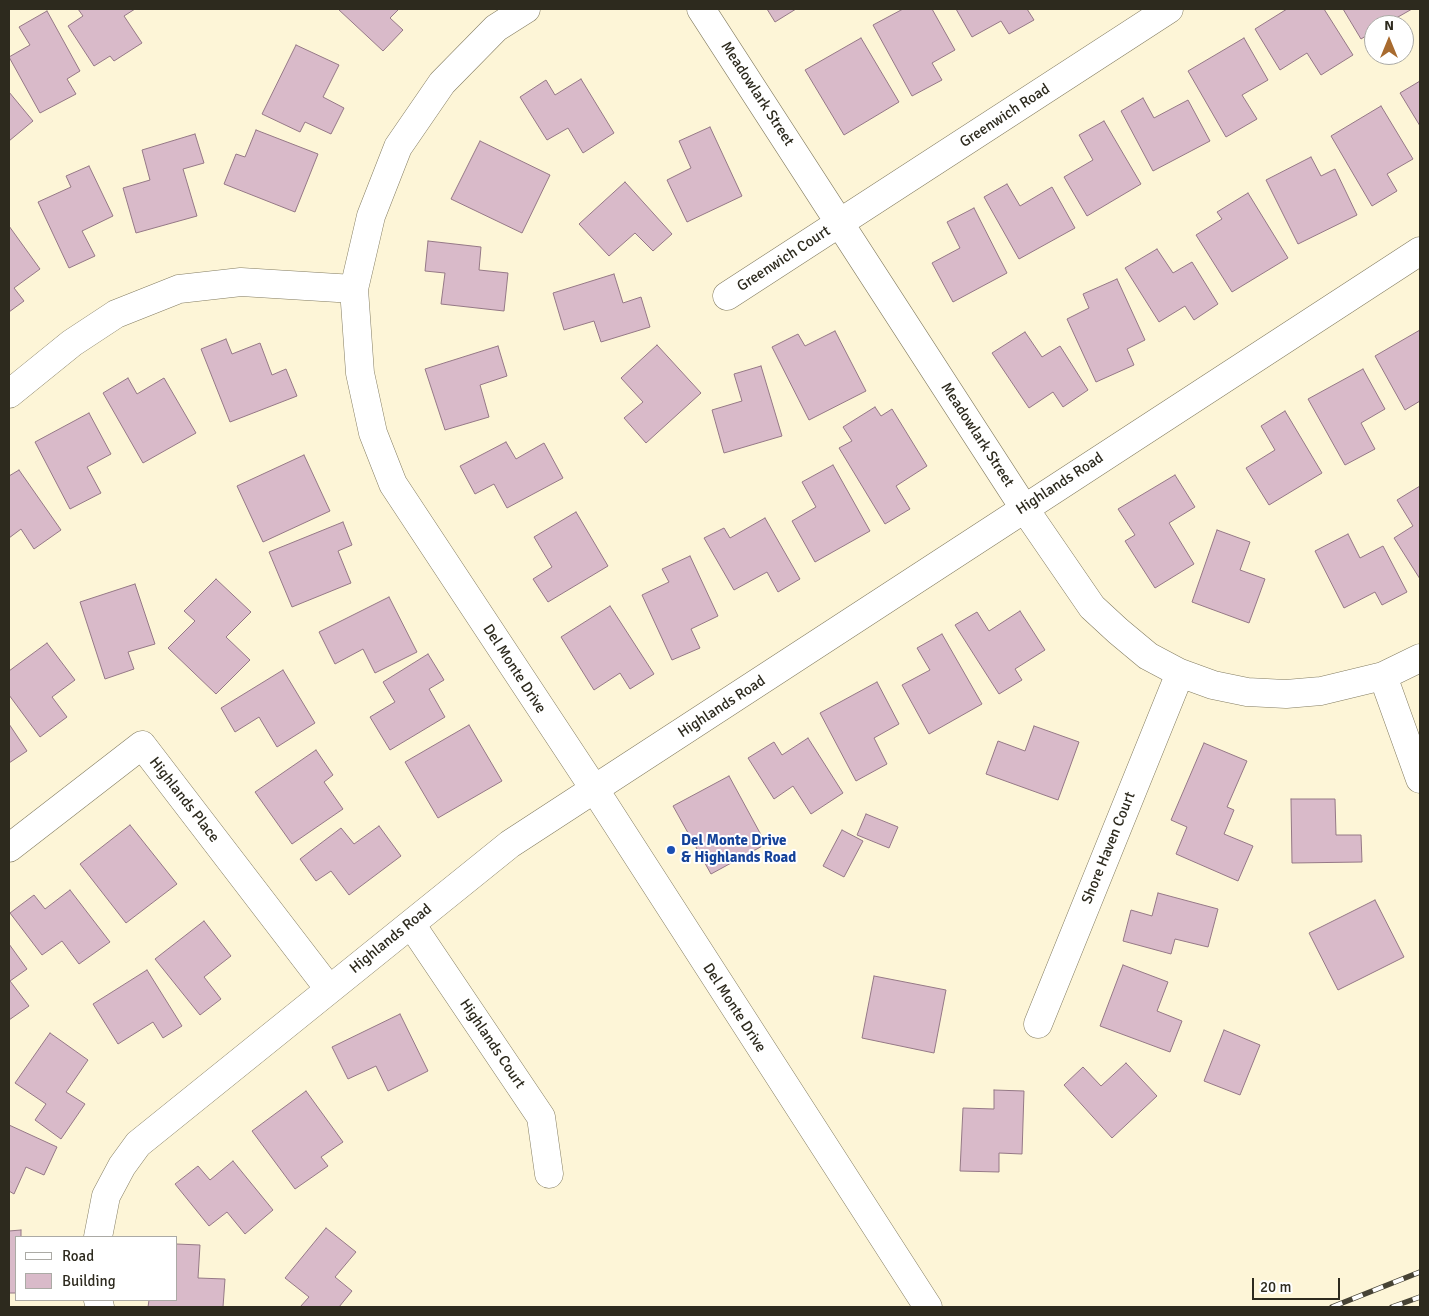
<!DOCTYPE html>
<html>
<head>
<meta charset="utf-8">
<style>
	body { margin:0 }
	#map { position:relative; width:1429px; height:1316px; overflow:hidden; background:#fdf5d7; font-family:Signika,sans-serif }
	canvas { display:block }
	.frame { position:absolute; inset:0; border:10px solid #2d2a1e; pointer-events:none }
	.legend { position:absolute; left:15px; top:1236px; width:162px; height:65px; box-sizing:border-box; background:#fff; border:1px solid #abaaa5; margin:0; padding:6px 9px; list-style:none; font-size:15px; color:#2d2a1e }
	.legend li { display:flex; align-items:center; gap:10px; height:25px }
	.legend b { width:25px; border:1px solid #abaaa5 }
	.north { position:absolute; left:1364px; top:15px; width:50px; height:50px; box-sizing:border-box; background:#fff; border:1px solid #abaaa5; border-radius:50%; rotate:0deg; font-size:14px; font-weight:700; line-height:20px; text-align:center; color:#2d2a1e }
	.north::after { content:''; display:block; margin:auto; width:18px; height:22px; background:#a86b2f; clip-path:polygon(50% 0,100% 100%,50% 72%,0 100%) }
	.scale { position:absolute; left:1252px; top:1278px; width:88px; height:22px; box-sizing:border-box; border:2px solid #2d2a1e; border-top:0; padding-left:6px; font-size:15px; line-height:18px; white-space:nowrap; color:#2d2a1e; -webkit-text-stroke:4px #fff; paint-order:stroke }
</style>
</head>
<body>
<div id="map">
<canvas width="1429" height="1316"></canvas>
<div class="frame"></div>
<ul class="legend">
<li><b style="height:6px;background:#fff"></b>Road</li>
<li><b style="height:14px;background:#d9bac9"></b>Building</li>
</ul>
<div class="north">N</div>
<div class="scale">20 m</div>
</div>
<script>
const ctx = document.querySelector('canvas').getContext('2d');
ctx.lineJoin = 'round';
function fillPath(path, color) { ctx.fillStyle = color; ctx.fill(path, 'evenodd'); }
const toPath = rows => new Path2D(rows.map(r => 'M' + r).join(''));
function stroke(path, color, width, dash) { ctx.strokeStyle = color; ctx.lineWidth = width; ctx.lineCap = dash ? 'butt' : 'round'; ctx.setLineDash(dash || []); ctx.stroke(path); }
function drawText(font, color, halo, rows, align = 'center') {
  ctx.font = font + ' Signika,sans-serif'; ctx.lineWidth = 4; ctx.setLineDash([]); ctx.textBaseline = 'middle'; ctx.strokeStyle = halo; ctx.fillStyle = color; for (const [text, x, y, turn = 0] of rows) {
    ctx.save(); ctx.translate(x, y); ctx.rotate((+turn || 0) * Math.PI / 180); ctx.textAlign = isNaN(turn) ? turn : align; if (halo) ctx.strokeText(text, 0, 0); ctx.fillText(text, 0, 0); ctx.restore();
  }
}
const building = toPath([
	[78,9,135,9,124,16,142,43,114,61,110,56,94,66,68,26,83,16,78,9],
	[338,9,399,9,390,18,403,30,383,51,338,9],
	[767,9,796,9,775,22,767,9],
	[903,9,932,9,955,50,932,63,942,80,912,96,873,25,903,9],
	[956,9,1027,9,1034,20,1009,34,1001,21,972,37,956,9],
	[1287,9,1324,9,1353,55,1321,75,1307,53,1280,70,1255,29,1287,9],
	[1343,9,1412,9,1384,25,1374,25,1374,31,1361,39,1343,9],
	[47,11,80,71,67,79,76,94,40,113,9,57,30,45,19,27,47,11],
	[861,38,899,102,844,135,805,70,861,38],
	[1244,38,1268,80,1242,95,1257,119,1226,137,1188,71,1244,38],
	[296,45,339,65,323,97,344,108,331,134,305,122,300,132,262,114,296,45],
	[581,79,614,133,583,153,568,128,547,140,520,97,546,80,555,95,581,79],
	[1420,81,1420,126,1400,93,1420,81],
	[9,92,33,121,9,141,9,92],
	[1143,98,1154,118,1188,100,1210,141,1153,171,1121,111,1143,98],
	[1381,106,1413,159,1387,174,1397,191,1372,206,1331,136,1381,106],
	[1104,121,1141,184,1087,216,1064,177,1093,160,1079,135,1104,121],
	[710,127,742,196,687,222,667,180,691,168,679,141,710,127],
	[256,130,318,154,295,212,224,184,236,154,245,157,256,130],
	[195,134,204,163,183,169,197,216,136,233,123,188,150,180,142,150,195,134],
	[480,141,550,175,522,233,451,199,480,141],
	[1311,157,1321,176,1335,169,1357,215,1298,244,1266,180,1311,157],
	[89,166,113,216,82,231,95,256,69,268,38,202,71,187,66,176,89,166],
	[625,182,672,234,653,251,635,233,609,256,579,224,625,182],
	[1007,184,1020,206,1052,187,1075,228,1019,259,984,197,1007,184],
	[1248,193,1288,258,1232,292,1196,235,1222,219,1217,212,1248,193],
	[974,208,1007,273,953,302,932,263,960,248,947,222,974,208],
	[9,226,40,269,14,288,24,301,9,312,9,226],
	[428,241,481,247,479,270,508,273,504,311,441,304,445,273,425,271,428,241],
	[1157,249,1173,273,1192,262,1218,304,1194,320,1185,306,1159,322,1125,268,1157,249],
	[614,274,623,303,641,297,650,327,601,342,594,321,564,330,553,293,614,274],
	[1117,279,1145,340,1127,349,1134,365,1096,382,1067,319,1089,308,1083,294,1117,279],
	[1420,330,1420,401,1405,410,1375,356,1420,330],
	[835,331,866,391,809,420,772,347,798,334,805,346,835,331],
	[1025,332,1042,357,1060,346,1088,390,1063,407,1053,392,1029,408,992,353,1025,332],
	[226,339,232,354,260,343,272,375,286,369,297,396,230,422,201,349,226,339],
	[657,345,701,393,646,443,624,418,643,402,621,378,657,345],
	[498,346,507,376,480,385,489,417,445,430,425,369,498,346],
	[761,366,782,436,724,453,712,410,742,401,734,374,761,366],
	[1363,369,1385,409,1361,423,1375,449,1345,465,1308,399,1363,369],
	[128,378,137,394,164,378,196,433,143,463,103,393,128,378],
	[875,407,881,416,892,409,927,466,896,486,910,509,885,524,839,448,852,441,843,427,875,407],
	[1285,411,1322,473,1269,505,1246,468,1275,450,1261,426,1285,411],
	[89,413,111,454,87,467,101,493,70,509,35,442,89,413],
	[506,442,516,459,544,443,563,478,507,508,494,484,475,494,460,466,506,442],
	[304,455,330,511,263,542,237,486,304,455],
	[833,465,870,531,815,562,792,521,816,507,802,482,833,465],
	[19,470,61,530,34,549,21,529,9,538,9,476,19,470],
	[1175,475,1195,507,1169,523,1194,564,1155,588,1125,541,1135,535,1118,509,1175,475],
	[1420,486,1420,579,1394,538,1413,526,1397,500,1420,486],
	[576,512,608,566,548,602,533,579,552,567,534,537,576,512],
	[765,518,800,579,778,592,767,572,734,590,704,538,724,528,730,538,765,518],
	[343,522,352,545,338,551,351,583,292,607,269,552,343,522],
	[1217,530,1250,542,1240,570,1265,579,1249,623,1192,602,1217,530],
	[1348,534,1360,558,1383,546,1407,592,1382,605,1375,592,1344,608,1315,551,1348,534],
	[690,556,718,616,691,629,700,648,672,660,642,595,669,582,662,569,690,556],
	[216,579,251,612,226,637,250,660,216,694,168,648,195,621,184,611,216,579],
	[135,584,155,644,128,652,134,669,105,679,80,602,135,584],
	[389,597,417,652,375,673,363,649,335,664,319,632,389,597],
	[610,606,654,674,630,689,620,673,594,690,561,637,610,606],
	[1020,611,1045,650,1015,669,1022,680,999,694,955,625,977,612,989,631,1020,611],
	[942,634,982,704,929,734,902,685,930,670,917,648,942,634],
	[47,643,75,680,52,697,67,717,40,737,9,695,9,671,47,643],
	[428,654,444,680,429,689,445,717,390,750,370,717,395,702,383,682,428,654],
	[283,670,315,723,277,747,259,717,235,732,221,708,283,670],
	[877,682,899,724,874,738,887,764,856,781,820,713,877,682],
	[9,724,27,751,9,763,9,724],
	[469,725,502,781,438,818,405,762,469,725],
	[1034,726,1079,742,1058,800,986,774,998,741,1025,751,1034,726],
	[808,738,843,793,811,814,793,786,774,799,748,758,774,742,782,755,808,738],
	[1204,743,1247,761,1227,807,1234,810,1224,834,1253,846,1238,881,1176,854,1187,827,1171,820,1204,743],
	[316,750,333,775,324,782,343,809,292,844,255,792,316,750],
	[729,776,766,844,711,874,673,806,729,776],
	[1291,799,1335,799,1336,835,1361,835,1362,862,1292,863,1291,799],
	[866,814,898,827,889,848,857,835,866,814],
	[130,825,177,884,126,923,80,864,130,825],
	[379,826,401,856,349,895,331,871,316,881,300,859,341,828,354,844,379,826],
	[842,830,863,841,844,877,823,866,842,830],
	[70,890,110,942,79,964,62,941,42,955,10,913,34,895,45,909,70,890],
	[1158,893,1218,909,1208,947,1175,939,1171,954,1123,941,1131,910,1152,916,1158,893],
	[1375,900,1404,957,1338,990,1309,933,1375,900],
	[204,921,231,956,204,977,221,999,200,1015,155,959,204,921],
	[9,944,27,969,10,981,29,1006,9,1020,9,944],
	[1123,965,1168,982,1157,1011,1182,1021,1170,1052,1100,1026,1123,965],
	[147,970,182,1026,163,1038,153,1022,118,1044,93,1004,147,970],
	[874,976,946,990,934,1053,862,1038,874,976],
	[400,1014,428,1071,388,1091,376,1066,348,1079,332,1047,400,1014],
	[1224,1030,1260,1045,1240,1095,1204,1081,1224,1030],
	[50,1033,88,1060,66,1092,85,1104,61,1139,35,1120,46,1104,15,1083,50,1033],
	[1126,1063,1157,1096,1112,1138,1064,1085,1083,1067,1101,1086,1126,1063],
	[994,1090,1024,1091,1022,1154,999,1153,999,1172,960,1171,963,1108,994,1109,994,1090],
	[306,1091,343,1142,321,1157,328,1166,295,1189,252,1131,306,1091],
	[9,1125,57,1147,44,1175,26,1167,14,1194,9,1191,9,1125],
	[233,1161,273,1210,245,1234,227,1212,209,1226,175,1184,198,1166,210,1180,233,1161],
	[326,1228,356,1252,335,1277,352,1291,339,1307,300,1307,309,1297,285,1278,326,1228],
	[21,1230,21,1237,16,1237,16,1293,9,1293,9,1231,21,1230],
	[176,1244,200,1245,198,1278,225,1279,223,1307,148,1307,149,1300,176,1300,176,1244]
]);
fillPath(building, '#d9bac9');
stroke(building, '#957886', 1);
const minor = toPath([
	[526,9,496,28,442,83,398,147,371,216,354,289,360,373,373,433,393,484,595,790,928,1307],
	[701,9,1024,508,1092,607,1118,631,1148,656,1180,673,1213,685,1247,692,1286,694,1321,691,1383,676,1420,658],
	[727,296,1169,9],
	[9,394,72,343,116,314,179,289,241,282,354,289],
	[1383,676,1420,779],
	[9,848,142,745,329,989],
	[411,924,541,1117,549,1174],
	[1038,1024,1180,673],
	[98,1237,106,1196,122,1166,138,1144,510,844,1420,251],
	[98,1300,100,1307]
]);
stroke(minor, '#837c61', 29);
stroke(minor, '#fff', 28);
const rail = toPath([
	[1332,1307,1420,1272],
	[1392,1307,1420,1297]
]);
stroke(rail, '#474335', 5.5);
stroke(rail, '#fff', 4, [11]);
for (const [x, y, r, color] of [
	[671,850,5,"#1a4fb4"]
]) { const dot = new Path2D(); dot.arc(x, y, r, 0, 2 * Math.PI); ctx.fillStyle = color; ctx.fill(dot); stroke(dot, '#fff', 2); }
drawText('15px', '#2d2a1e', '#fff', [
	["Meadowlark Street",757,94,57],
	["Greenwich Road",1005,116,-33],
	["Greenwich Court",784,259,-33],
	["Meadowlark Street",977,435,57],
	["Highlands Road",1060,484,-33],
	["Del Monte Drive",514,669,57],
	["Highlands Road",722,707,-33],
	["Highlands Place",184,800,52],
	["Shore Haven Court",1109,848,-68],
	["Highlands Road",391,939,-39],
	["Del Monte Drive",734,1008,57],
	["Highlands Court",492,1044,56]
]);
drawText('bold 15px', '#164399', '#fff', [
	["Del Monte Drive",681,841],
	["& Highlands Road",681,858]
], 'left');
</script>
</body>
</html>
